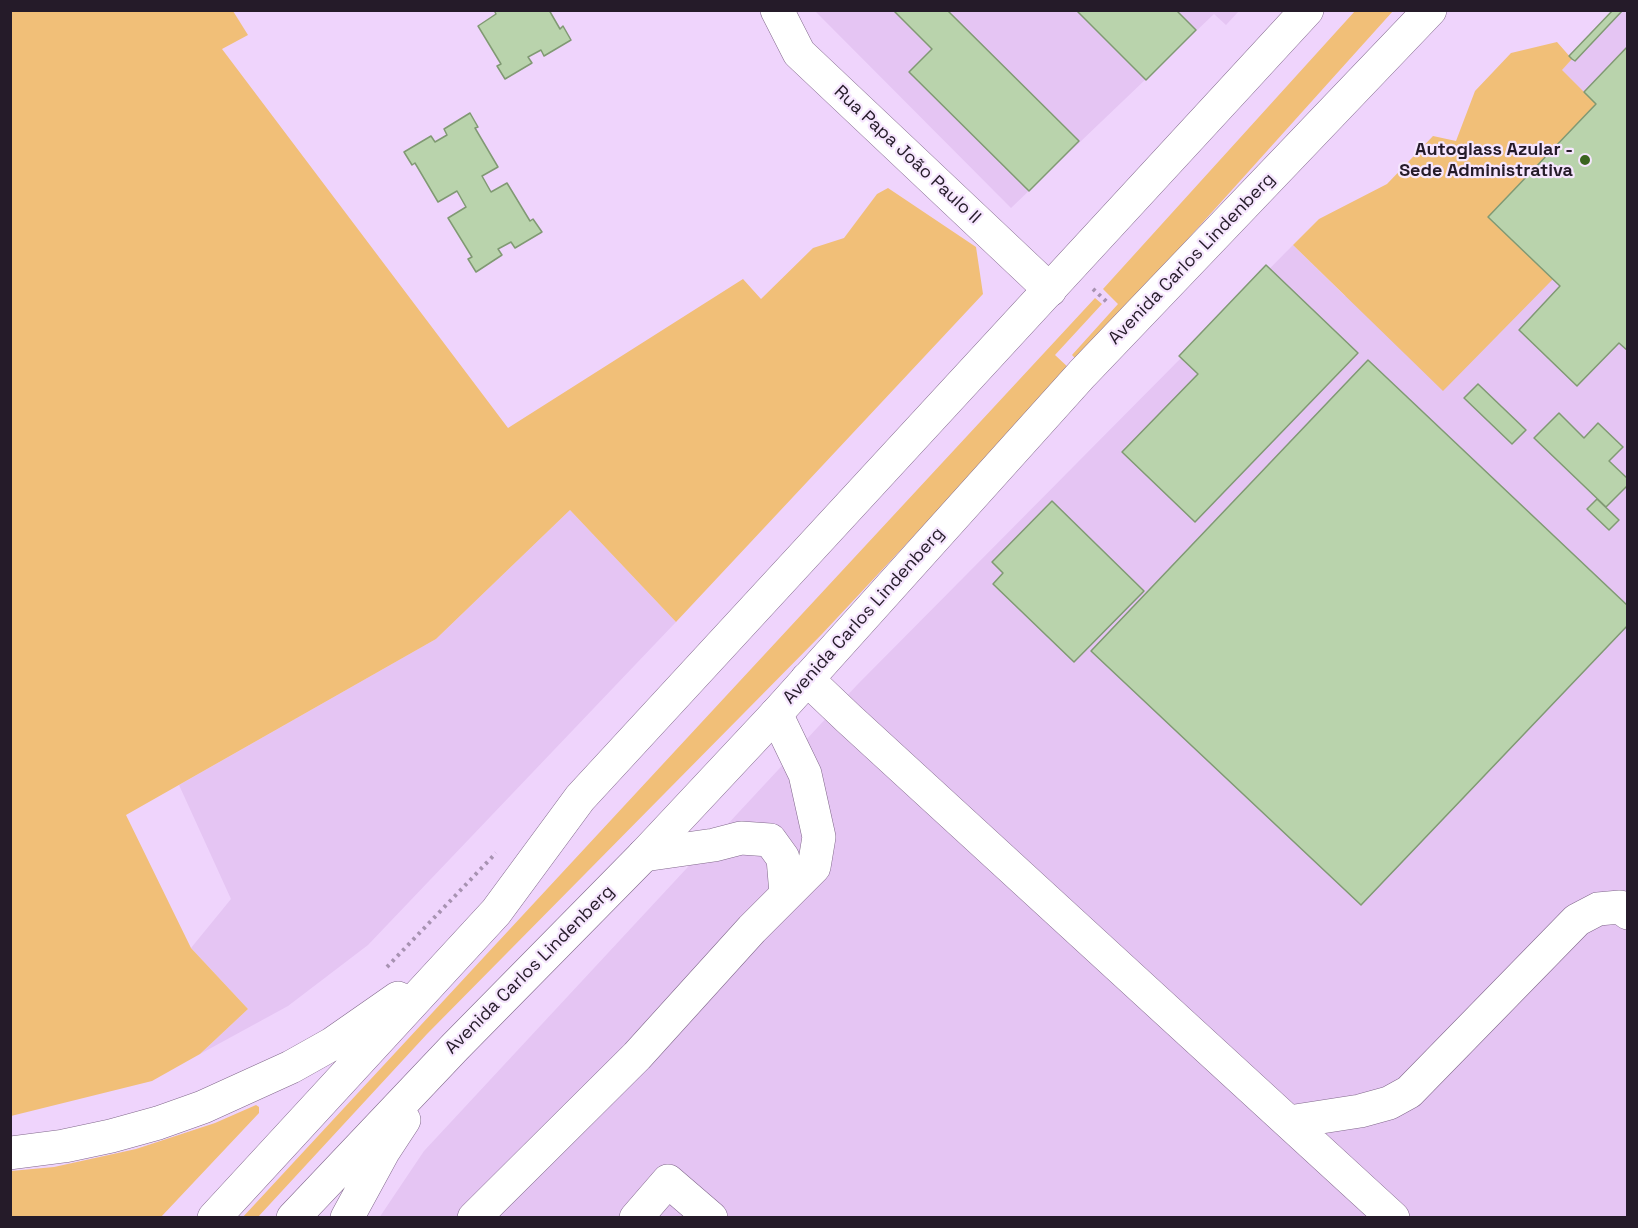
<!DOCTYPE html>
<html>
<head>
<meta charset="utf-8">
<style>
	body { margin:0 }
	#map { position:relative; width:1638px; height:1228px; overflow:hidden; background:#efd4fc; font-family:"Space Grotesk",sans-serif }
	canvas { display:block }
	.frame { position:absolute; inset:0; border:12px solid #251b29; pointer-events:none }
</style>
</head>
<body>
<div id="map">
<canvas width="1638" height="1228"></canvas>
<div class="frame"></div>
</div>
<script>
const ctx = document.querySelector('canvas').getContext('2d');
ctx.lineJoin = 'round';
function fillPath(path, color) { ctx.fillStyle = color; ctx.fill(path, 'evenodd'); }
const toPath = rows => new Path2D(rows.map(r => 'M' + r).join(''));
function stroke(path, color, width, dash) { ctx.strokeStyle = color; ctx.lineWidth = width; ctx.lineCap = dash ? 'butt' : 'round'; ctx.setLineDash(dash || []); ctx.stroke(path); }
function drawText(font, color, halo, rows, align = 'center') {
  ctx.font = font + ' "Space Grotesk",sans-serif'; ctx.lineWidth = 4.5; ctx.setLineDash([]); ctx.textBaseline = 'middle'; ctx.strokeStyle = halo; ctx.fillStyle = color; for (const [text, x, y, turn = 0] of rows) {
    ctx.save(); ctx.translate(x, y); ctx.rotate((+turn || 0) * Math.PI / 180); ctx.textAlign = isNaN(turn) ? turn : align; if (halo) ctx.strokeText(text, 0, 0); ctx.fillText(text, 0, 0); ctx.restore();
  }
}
fillPath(toPath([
	[815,11,1239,11,1226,25,1214,14,1011,208],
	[1618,11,1627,11,1627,1217,379,1218,424,1151,857,685,1293,245,1345,296],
	[570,510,676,622,368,945,288,1006,200,1054,248,1009,191,948,231,899,179,785,436,639]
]), '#e5c5f3');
fillPath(toPath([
	[10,11,233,11,248,35,222,49,508,428,743,279,761,299,813,248,844,238,877,194,888,188,976,247,983,294,676,622,570,510,436,639,126,815,191,948,248,1009,200,1054,152,1081,11,1116],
	[1355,11,1393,11,1078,361,1072,355,1118,304,1103,289],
	[1557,42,1572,59,1562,70,1596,104,1488,217,1553,279,1443,391,1293,245,1319,219,1387,184,1433,136,1456,141,1475,91,1511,53],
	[1095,298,1102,304,1055,355,1070,369,822,634,427,1034,258,1217,242,1218],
	[256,1105,259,1107,259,1113,161,1217,11,1217,11,1171,54,1167,136,1149,215,1123]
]), '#f1bf78');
const building = toPath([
	[494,10,549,10,560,29,563,26,571,40,544,56,541,50,528,57,532,63,505,79,497,66,501,64,478,26,496,14,494,10],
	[893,10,947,10,1079,141,1029,191,909,72,932,49,893,10],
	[1076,10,1176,10,1196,30,1146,80,1076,10],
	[1613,10,1623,10,1575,61,1572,59,1569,56,1613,10],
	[1628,46,1628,351,1619,343,1577,386,1519,330,1560,286,1488,217,1596,104,1584,92,1628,46],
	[470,113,478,127,475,128,498,167,482,176,491,192,507,183,530,221,533,219,542,232,515,248,511,242,498,249,502,255,476,272,468,259,472,257,448,218,466,207,457,191,438,202,415,163,412,165,404,152,431,136,435,142,447,135,444,129,470,113],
	[1266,265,1358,353,1195,522,1122,452,1198,374,1179,356,1266,265],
	[1368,360,1628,606,1628,625,1361,905,1091,651,1368,360],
	[1478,384,1526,430,1512,444,1464,398,1478,384],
	[1559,413,1584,438,1598,423,1623,447,1609,461,1628,479,1628,485,1606,507,1534,438,1559,413],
	[1597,499,1619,520,1609,530,1587,509,1597,499],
	[1052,501,1144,591,1074,662,993,584,1003,573,992,562,1052,501]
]);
fillPath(building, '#b9d3ac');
stroke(building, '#809973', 1.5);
const minor = toPath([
	[777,10,799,53,1050,290],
	[807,679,848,718,1393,1218],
	[644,855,714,845,741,838,770,840,783,858,786,894],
	[1289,1122,1360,1111,1389,1103,1409,1092,1577,920,1598,909,1620,907,1628,913],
	[474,1218,637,1056,752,929,814,867,819,837,805,774,776,714],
	[636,1218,668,1181,711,1218]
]);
const major = toPath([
	[10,1153,64,1146,111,1136,158,1123,203,1107,291,1067,332,1044,398,998],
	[214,1218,496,912,580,798,1307,10],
	[293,1218,455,1047,644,855,776,714,1082,374,1430,10],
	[347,1218,383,1152,404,1120]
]);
stroke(minor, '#80688b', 34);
stroke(major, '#80688b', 34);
stroke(toPath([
	[1093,289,1107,302],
	[387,967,496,853]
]), '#a792b1', 4, [3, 4.5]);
stroke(minor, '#fff', 33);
stroke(major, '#fff', 33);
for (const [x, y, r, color] of [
	[1585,160,6,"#3b6420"]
]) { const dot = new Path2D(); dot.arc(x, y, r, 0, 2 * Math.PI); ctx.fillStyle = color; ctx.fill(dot); stroke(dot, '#f6e6fe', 2); }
drawText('bold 18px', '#251b29', '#f6e6fe', [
	["Autoglass Azular -",1573,150],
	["Sede Administrativa",1573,171]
], 'right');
drawText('18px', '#251b29', '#f6e6fe', [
	["Rua Papa João Paulo II",907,155,43],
	["Avenida Carlos Lindenberg",1192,259,-46],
	["Avenida Carlos Lindenberg",864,616,-48],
	["Avenida Carlos Lindenberg",530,970,-45]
]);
</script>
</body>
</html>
